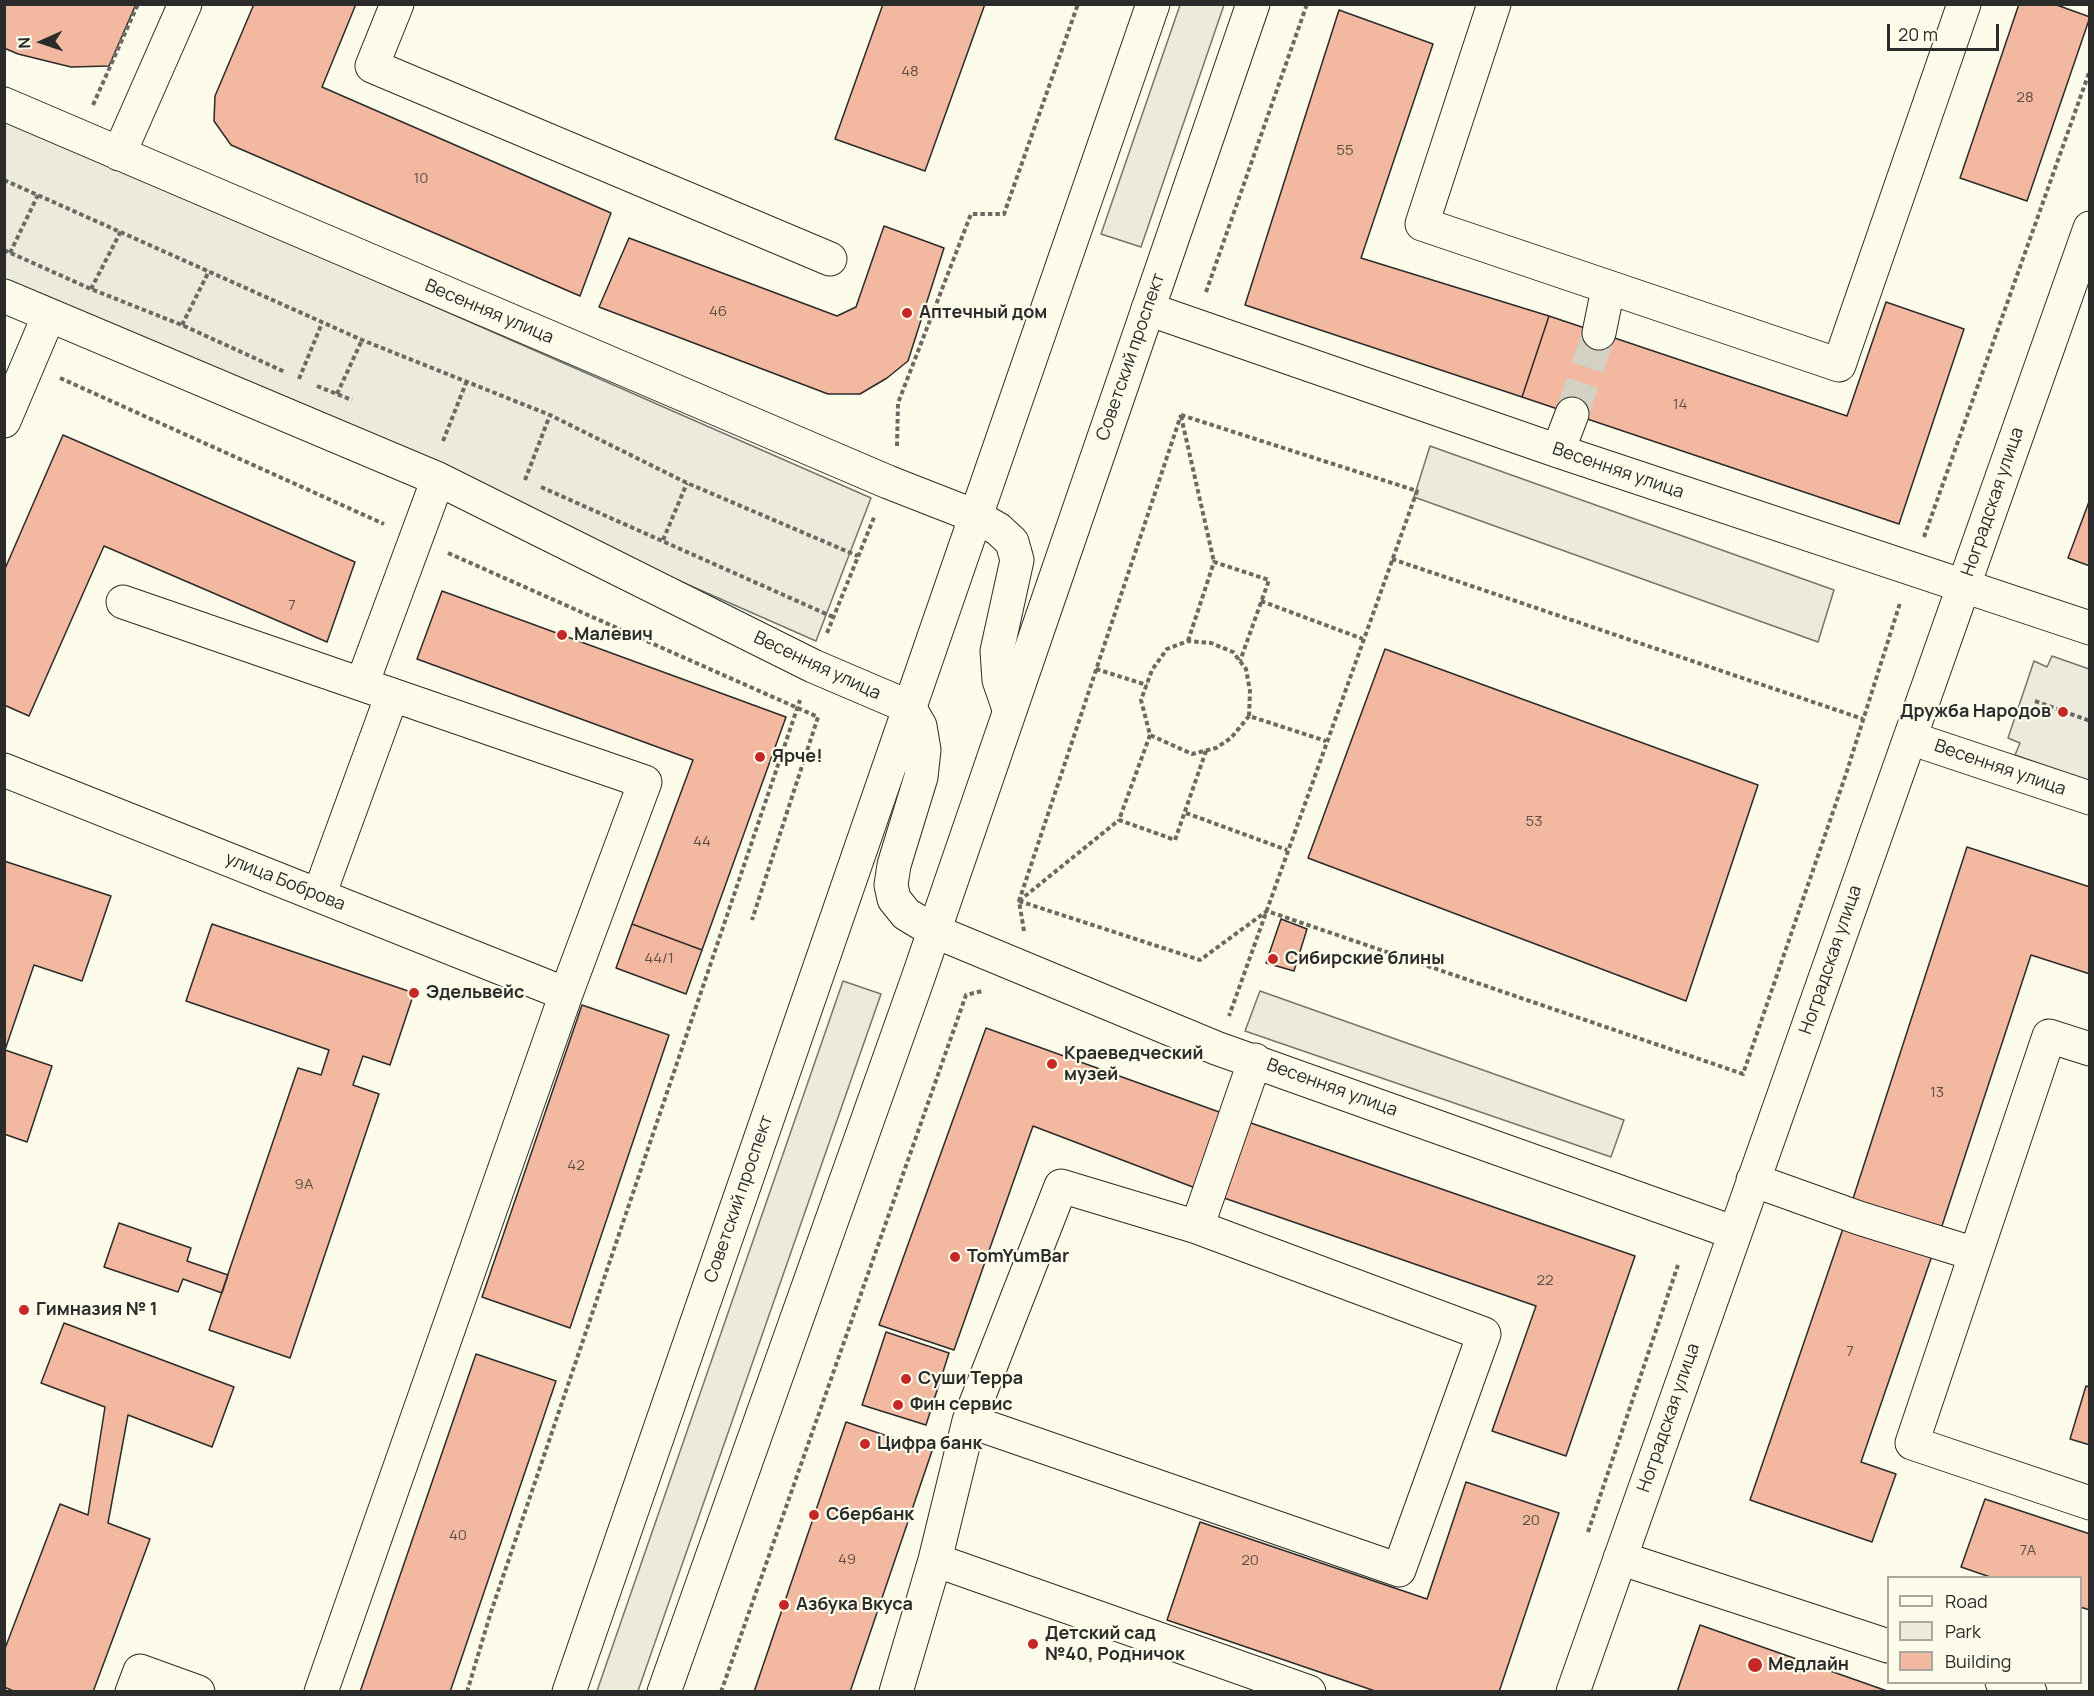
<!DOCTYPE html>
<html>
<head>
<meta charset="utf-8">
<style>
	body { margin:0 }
	#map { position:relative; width:2094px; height:1696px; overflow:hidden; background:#fdfbea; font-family:Manrope,sans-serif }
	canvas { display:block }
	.frame { position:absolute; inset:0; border:6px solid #2b2b2b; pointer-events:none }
	.legend { position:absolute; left:1887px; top:1576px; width:195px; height:108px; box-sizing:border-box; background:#fdfbea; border:2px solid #a9a89e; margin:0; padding:8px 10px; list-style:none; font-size:18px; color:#2b2b2b }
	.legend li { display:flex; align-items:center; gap:12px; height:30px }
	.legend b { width:30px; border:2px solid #a9a89e }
	.north { position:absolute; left:12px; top:12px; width:60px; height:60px; -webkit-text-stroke:4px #fdfbea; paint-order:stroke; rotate:267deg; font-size:16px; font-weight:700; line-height:24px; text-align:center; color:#2b2b2b }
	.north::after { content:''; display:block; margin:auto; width:21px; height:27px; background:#2b2b2b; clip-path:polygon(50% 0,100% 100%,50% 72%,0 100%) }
	.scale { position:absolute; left:1887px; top:24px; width:112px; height:27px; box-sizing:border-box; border:3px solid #2b2b2b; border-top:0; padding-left:8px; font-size:18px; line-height:21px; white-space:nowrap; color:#2b2b2b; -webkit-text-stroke:4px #fdfbea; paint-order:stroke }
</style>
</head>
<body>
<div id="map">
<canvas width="2094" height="1696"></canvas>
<div class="frame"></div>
<ul class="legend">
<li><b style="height:8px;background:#fdfbea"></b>Road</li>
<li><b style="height:16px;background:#ecebdb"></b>Park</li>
<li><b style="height:16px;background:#f2b8a0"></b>Building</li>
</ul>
<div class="north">N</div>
<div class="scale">20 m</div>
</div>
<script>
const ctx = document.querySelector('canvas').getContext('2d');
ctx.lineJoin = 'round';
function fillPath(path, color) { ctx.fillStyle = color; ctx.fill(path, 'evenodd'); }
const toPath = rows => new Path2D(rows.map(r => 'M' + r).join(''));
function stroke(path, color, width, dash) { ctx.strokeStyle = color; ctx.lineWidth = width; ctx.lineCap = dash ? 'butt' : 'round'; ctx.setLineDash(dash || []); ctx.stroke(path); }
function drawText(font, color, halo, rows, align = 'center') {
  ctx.font = font + ' Manrope,sans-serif'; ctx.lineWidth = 4.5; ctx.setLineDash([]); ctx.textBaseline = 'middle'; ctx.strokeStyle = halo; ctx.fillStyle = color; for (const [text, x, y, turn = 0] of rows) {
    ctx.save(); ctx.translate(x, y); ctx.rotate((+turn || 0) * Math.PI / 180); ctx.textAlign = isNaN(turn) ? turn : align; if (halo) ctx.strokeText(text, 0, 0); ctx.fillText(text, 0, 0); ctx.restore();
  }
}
const green = toPath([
	[1180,5,1224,5,1141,247,1101,234,1180,5],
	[5,118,871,498,816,641,5,284,5,118],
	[2052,656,2089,669,2089,781,2015,755,2020,743,2008,738,2034,661,2047,667,2052,656],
	[843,981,881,994,638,1691,597,1691,843,981]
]);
fillPath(green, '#ecebdb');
stroke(green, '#74746e', 1.5);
const parking = toPath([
	[1430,446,1834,590,1818,642,1414,497,1430,446],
	[1260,991,1624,1120,1611,1157,1245,1031,1260,991]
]);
fillPath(parking, '#eceadb');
stroke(parking, '#74746e', 1.5);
const building = toPath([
	[4,4,136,4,109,66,71,67,18,54,4,48,4,4],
	[254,4,356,4,322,87,611,213,580,296,231,145,214,121,215,96,254,4],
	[883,4,985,4,925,171,835,139,883,4],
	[2019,4,2054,4,2090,17,2027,201,1960,178,2019,4],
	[1339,10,1433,44,1361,258,1549,316,1522,397,1245,305,1339,10],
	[884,226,944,248,908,361,887,378,860,394,828,394,599,307,629,238,837,316,856,307,884,226],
	[1886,302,1964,329,1899,524,1522,397,1549,316,1847,416,1886,302],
	[63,435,355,562,327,642,104,546,29,716,4,705,4,571,63,435],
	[2090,499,2090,566,2068,558,2090,499],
	[442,591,786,717,702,950,632,924,693,760,417,659,442,591],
	[1385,649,1758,785,1686,1001,1308,858,1385,649],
	[1967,847,2090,887,2090,974,2031,955,1937,1241,1849,1211,1967,847],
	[4,861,111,896,82,981,34,965,5,1050,52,1066,27,1142,4,1134,4,861],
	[1281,919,1307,929,1294,971,1266,963,1281,919],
	[212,924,414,993,390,1065,363,1056,353,1085,379,1094,290,1358,209,1330,298,1068,321,1075,329,1050,186,1001,212,924],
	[632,924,702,950,686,994,616,968,632,924],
	[582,1005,669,1035,570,1328,482,1297,582,1005],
	[986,1028,1222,1113,1198,1189,1033,1126,954,1350,879,1325,986,1028],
	[1222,1113,1635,1256,1566,1456,1492,1431,1536,1306,1198,1189,1222,1113],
	[1849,1211,1937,1241,1861,1462,1896,1474,1872,1542,1750,1500,1849,1211],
	[119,1223,191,1248,187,1261,228,1275,222,1293,183,1279,178,1292,104,1267,119,1223],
	[64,1323,234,1387,212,1447,128,1415,108,1523,150,1539,93,1692,16,1692,4,1687,4,1651,60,1504,88,1515,105,1407,41,1383,64,1323],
	[886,1332,949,1353,926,1425,862,1405,886,1332],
	[476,1354,556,1381,450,1692,360,1692,476,1354],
	[2086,1386,2090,1387,2090,1445,2070,1439,2086,1386],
	[846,1422,932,1451,850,1692,754,1692,846,1422],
	[1466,1482,1559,1513,1499,1692,1378,1692,1167,1620,1200,1522,1427,1599,1466,1482],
	[1985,1499,2090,1534,2090,1610,2080,1607,2080,1578,1993,1578,1961,1567,1985,1499],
	[1700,1625,1890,1692,1677,1692,1700,1625]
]);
fillPath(building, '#f2b8a0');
stroke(building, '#2b2b2b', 1.5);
stroke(toPath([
	[1572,414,1599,333]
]), '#d3d1c4', 33, [33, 16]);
const minor = toPath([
	[397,4,372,66,830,259],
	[1494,4,1422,224,1839,365,1964,4],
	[4,104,888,482,975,516,998,529,1012,542,1017,560,997,651,999,680,1009,709],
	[119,154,185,4],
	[4,296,438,479,813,666,909,707,920,726,924,750,921,777,894,865,891,885,894,899,906,914,934,931,1216,1048,1735,1233],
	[1148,309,1558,451,2090,628],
	[1599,333,1608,289],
	[4,421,49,315],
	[1558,451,1572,414],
	[123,602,645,782,566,994,321,1692],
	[362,684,438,479],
	[1910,738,2090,798],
	[4,770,566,994],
	[319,895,392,695],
	[2090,1049,2049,1036,1912,1443,2090,1503],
	[1753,1180,1859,1218,1975,1254],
	[969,1421,1399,1570,1484,1334,1197,1227,1255,1060],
	[1620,1558,1888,1646],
	[935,1560,1309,1692],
	[2002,1682,2030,1692],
	[132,1692,140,1671,198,1692],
	[896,1692,935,1560,969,1421,1061,1186,1197,1227],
	[1573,1692,2090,228]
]);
const major = toPath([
	[569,1692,1153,4],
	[664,1692,918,978,1253,4]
]);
stroke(minor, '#2b2b2b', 35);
stroke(major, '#2b2b2b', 35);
stroke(toPath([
	[93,105,138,4],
	[4,180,362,340,550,415,687,483,858,556],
	[4,250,91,289,182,325,285,372],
	[10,253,38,195],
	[91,289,121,231],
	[1206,292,1307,4],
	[182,325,209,271],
	[60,378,384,524],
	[299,379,322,323],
	[317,386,352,400],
	[337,394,362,340],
	[1181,415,1417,491,1229,1016],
	[1181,416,1214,562],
	[443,441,466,383],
	[897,446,898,403,971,214,1004,214,1078,4],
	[525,480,550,415],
	[541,487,833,617],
	[1924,537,2090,70],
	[663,540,687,483],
	[448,553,818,717,752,920],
	[1392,559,1863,719],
	[1261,601,1363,639],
	[827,633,875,515],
	[1188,641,1214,562,1269,580,1240,661],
	[1096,669,1147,685],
	[2035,701,2090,721],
	[1249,716,1250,691,1246,669,1233,652,1211,643,1188,641,1167,649,1152,670,1141,700,1150,735,1192,754,1216,748,1231,738,1249,716,1326,741],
	[1150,735,1119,820,1175,840,1206,751],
	[1186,813,1287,850],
	[1019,901,1200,960,1267,911,1743,1074,1846,774,1900,603],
	[1019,901,1119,820],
	[1024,931,1019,901,1181,415],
	[1588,1532,1678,1265],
	[467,1692,490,1615,800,700],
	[721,1692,966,995,982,991]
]), '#6a6964', 4, [4.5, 3]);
stroke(minor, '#fdfbea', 33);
stroke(major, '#fdfbea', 33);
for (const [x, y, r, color] of [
	[907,313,6,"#c62828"],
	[562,635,6,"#c62828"],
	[2063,712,6,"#c62828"],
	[760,757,6,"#c62828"],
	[1273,959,6,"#c62828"],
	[414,993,6,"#c62828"],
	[1052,1064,6,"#c62828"],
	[955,1257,6,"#c62828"],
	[24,1310,6,"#c62828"],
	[906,1379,6,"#c62828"],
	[898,1405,6,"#c62828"],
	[865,1444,6,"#c62828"],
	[814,1515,6,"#c62828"],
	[784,1605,6,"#c62828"],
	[1033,1644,6,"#c62828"],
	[1755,1665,8,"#c62828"]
]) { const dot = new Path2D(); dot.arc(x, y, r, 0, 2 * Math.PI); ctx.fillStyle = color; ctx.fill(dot); stroke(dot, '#fdfbea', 2); }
drawText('15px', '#5d4e48', null, [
	["48",910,72],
	["28",2025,98],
	["55",1345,151],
	["10",421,179],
	["46",718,312],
	["14",1680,405],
	["7",292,606],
	["53",1534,822],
	["44",702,842],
	["44/1",659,959],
	["13",1937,1093],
	["42",576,1166],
	["9А",304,1185],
	["22",1545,1281],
	["7",1850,1352],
	["20",1531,1521],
	["40",458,1536],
	["7А",2028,1551],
	["49",847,1560],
	["20",1250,1561]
]);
drawText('18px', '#2b2b2b', '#fdfbea', [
	["Весенняя улица",489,312,23],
	["Советский проспект",1131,357,-71],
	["Весенняя улица",1618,471,19],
	["Ноградская улица",1993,502,-71],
	["Весенняя улица",817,666,25],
	["Весенняя улица",2000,768,19],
	["улица Боброва",285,882,22],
	["Ноградская улица",1831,960,-71],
	["Весенняя улица",1332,1088,20],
	["Советский проспект",739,1199,-71],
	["Ноградская улица",1669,1418,-71]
]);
drawText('bold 18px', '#2b2b2b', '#fdfbea', [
	["Аптечный дом",919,313],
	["Малевич",574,635],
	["Дружба Народов",2051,712,"right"],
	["Ярче!",772,757],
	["Сибирские блины",1285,959],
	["Эдельвейс",426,993],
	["Краеведческий",1064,1054],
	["музей",1064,1075],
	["TomYumBar",967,1257],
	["Гимназия № 1",36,1310],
	["Суши Терра",918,1379],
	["Фин сервис",910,1405],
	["Цифра банк",877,1444],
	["Сбербанк",826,1515],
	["Азбука Вкуса",796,1605],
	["Детский сад",1045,1634],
	["№40, Родничок",1045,1655],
	["Медлайн",1768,1665]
], 'left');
</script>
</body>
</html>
